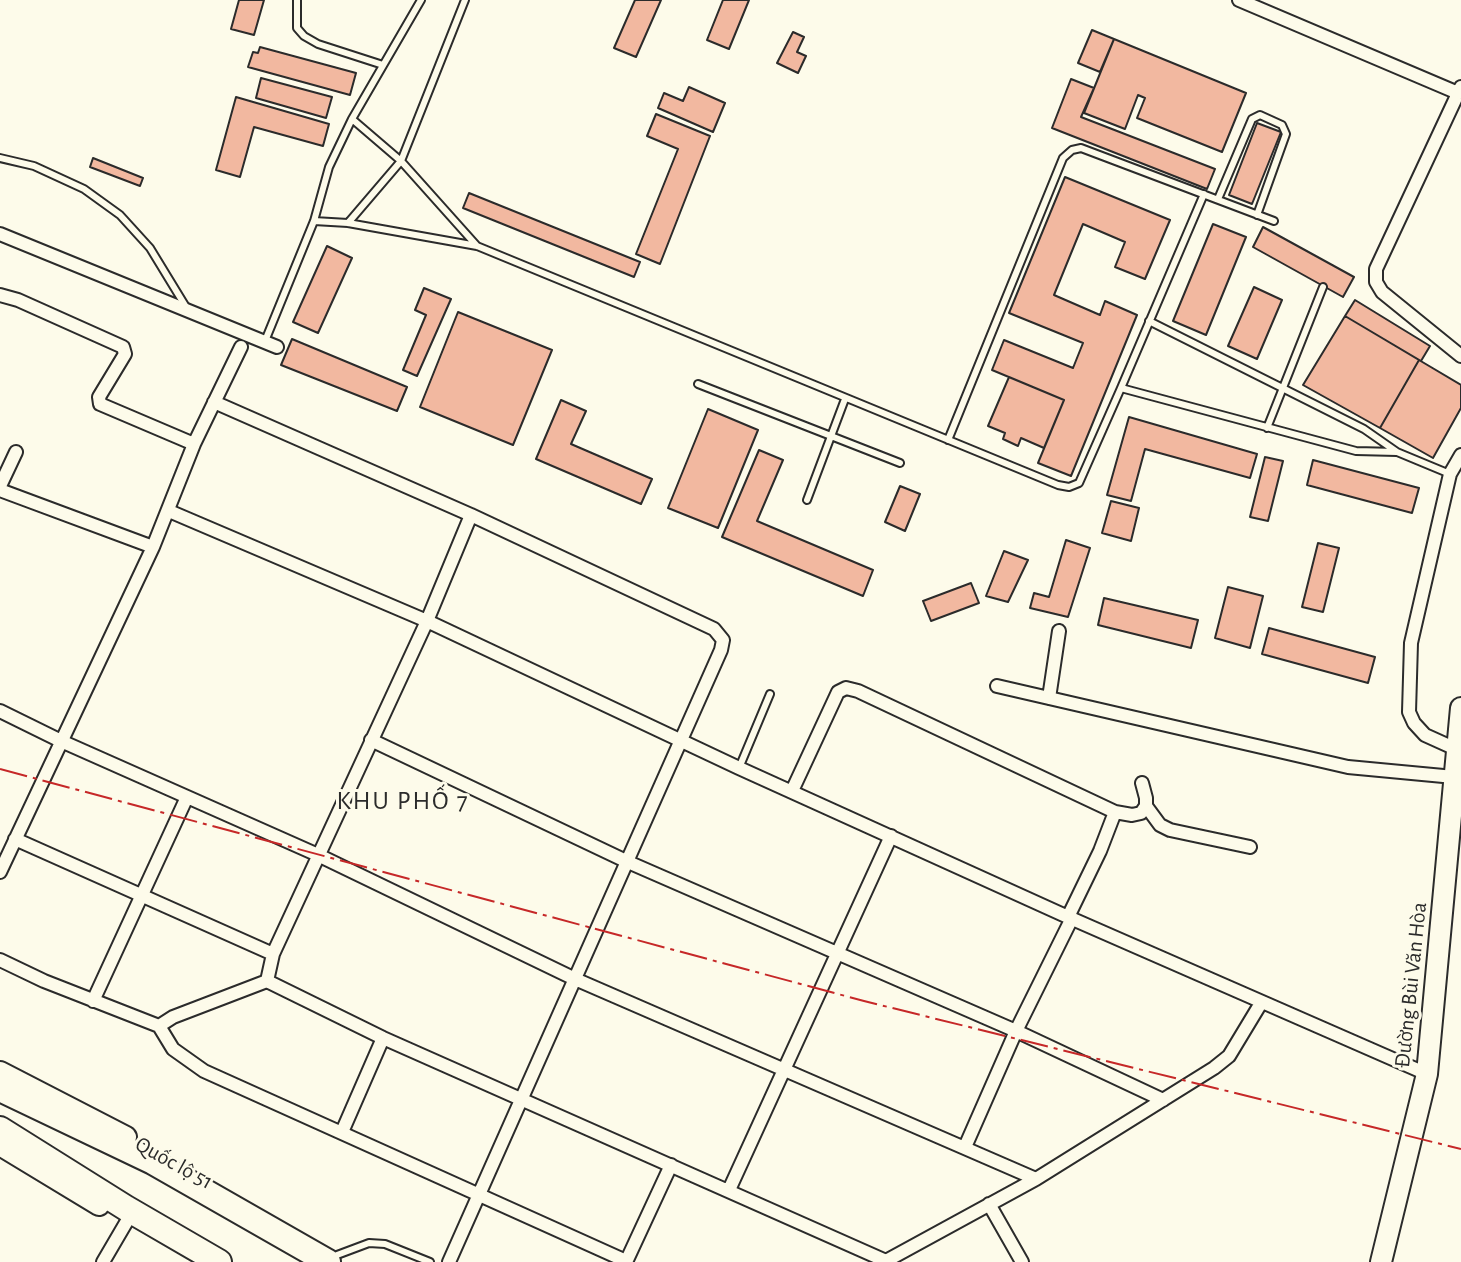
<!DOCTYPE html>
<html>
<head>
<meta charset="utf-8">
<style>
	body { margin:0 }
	canvas { display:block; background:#fdfbea }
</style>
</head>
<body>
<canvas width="1461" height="1262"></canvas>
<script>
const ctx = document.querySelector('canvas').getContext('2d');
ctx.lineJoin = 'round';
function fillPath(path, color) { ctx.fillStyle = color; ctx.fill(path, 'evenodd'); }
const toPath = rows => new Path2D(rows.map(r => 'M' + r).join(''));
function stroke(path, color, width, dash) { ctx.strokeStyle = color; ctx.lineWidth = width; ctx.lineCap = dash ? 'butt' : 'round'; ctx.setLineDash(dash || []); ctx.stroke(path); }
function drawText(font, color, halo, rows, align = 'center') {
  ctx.font = font + ' "Alegreya Sans",sans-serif'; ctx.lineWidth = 6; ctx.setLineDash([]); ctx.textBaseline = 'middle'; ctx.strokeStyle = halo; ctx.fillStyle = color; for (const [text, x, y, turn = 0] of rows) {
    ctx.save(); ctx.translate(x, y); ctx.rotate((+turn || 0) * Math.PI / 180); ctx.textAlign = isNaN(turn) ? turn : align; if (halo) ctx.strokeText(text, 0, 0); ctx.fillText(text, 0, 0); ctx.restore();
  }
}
const building = toPath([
	[239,0,264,0,254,35,231,29,239,0],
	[635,0,661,0,636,57,614,48,635,0],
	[723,0,749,0,729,49,707,40,723,0],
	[1092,30,1114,39,1100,72,1078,63,1092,30],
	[793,32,804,37,797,52,806,56,798,73,777,63,793,32],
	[1114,39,1246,93,1222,152,1137,118,1145,98,1138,95,1125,129,1084,113,1114,39],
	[260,47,356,73,350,95,248,67,253,52,258,53,260,47],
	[261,78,332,97,326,118,256,98,261,78],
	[1071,79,1094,88,1081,117,1215,169,1207,189,1052,128,1071,79],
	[689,87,725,103,713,132,658,108,664,93,683,101,689,87],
	[236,97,329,124,323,146,254,127,240,177,216,170,236,97],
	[656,114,710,136,660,264,636,254,678,149,647,136,656,114],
	[1257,123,1281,132,1252,204,1229,195,1257,123],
	[93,158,143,178,140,186,90,167,93,158],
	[1065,177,1170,220,1145,279,1115,267,1125,242,1083,224,1054,295,1100,315,1105,301,1137,315,1071,476,1038,463,1064,400,992,370,1004,340,1073,368,1083,343,1009,313,1065,177],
	[469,193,640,262,634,277,463,208,469,193],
	[1213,224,1246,237,1206,335,1173,321,1213,224],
	[1263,227,1354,277,1343,297,1253,247,1263,227],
	[327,246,352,258,318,333,293,322,327,246],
	[1254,287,1282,300,1257,359,1228,346,1254,287],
	[424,288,451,299,417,376,403,370,426,315,415,310,424,288],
	[1355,300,1430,346,1421,361,1345,316,1355,300],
	[458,312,552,350,513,445,420,407,458,312],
	[1345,316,1419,360,1380,428,1303,385,1345,316],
	[292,339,407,387,397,411,281,365,292,339],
	[1419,360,1461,385,1461,408,1433,458,1380,428,1419,360],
	[1009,377,1064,400,1044,448,1021,438,1018,446,1003,439,1005,433,988,426,1009,377],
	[561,400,586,411,571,444,652,479,641,504,536,459,561,400],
	[708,409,758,430,718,528,668,508,708,409],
	[1129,417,1257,454,1250,478,1145,449,1131,501,1107,495,1129,417],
	[759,450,783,460,757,521,873,570,863,596,722,537,759,450],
	[1265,457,1283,461,1268,521,1250,517,1265,457],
	[1313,460,1419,488,1412,513,1307,485,1313,460],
	[900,486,920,494,905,531,885,522,900,486],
	[1111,501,1139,508,1131,541,1102,533,1111,501],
	[1066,540,1090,548,1068,617,1030,608,1034,593,1049,597,1066,540],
	[1318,543,1339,548,1323,612,1302,607,1318,543],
	[1004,551,1028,560,1008,602,986,596,1004,551],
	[971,583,979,603,931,621,923,601,971,583],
	[1228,587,1263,596,1250,648,1215,638,1228,587],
	[1104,598,1198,620,1191,648,1098,625,1104,598],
	[1269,628,1375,657,1368,683,1262,654,1269,628]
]);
fillPath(building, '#f2b8a0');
stroke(building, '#2b2b2b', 2);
const lane = toPath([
	[297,0,297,28,304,36,318,44,383,65],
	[352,119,401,161,477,246],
	[0,158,34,166,84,189,120,215,150,248,186,307],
	[1218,199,1252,119,1260,115,1282,125,1286,134,1257,215],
	[314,221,348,223,477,246,1058,485,1069,487,1079,483,1121,388,1356,451,1397,452],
	[348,223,401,161,465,0],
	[1149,321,1364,429,1397,452,1450,474],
	[265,341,314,221,329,167,352,119,421,0],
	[698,384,900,463],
	[1121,388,1204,194],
	[1267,428,1323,287],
	[948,440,1063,158,1072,150,1081,148,1274,221],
	[807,500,845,399],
	[739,768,770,694],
	[337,1255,369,1243,385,1244,430,1262]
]);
const street = toPath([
	[1239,0,1458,93],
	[1461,87,1376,269,1376,282,1382,292,1461,356],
	[0,234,277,347],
	[0,295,18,300,123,347,125,354,99,397,100,404,194,444],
	[214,402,471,515,714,629,723,640,721,650,449,1262],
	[0,486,16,452],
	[0,490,153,547],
	[169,511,427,621,739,768,1068,917,1427,1074],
	[997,686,1348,767,1454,777],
	[1049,698,1059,631],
	[0,711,61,741,318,855,575,979,1036,1179],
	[371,740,628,862,1016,1031,1163,1100],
	[1456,749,1425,735,1414,723,1409,712,1411,643,1450,474,1461,455],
	[792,791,838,692,846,688,858,691,1115,812,1100,851,1068,917],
	[1146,806,1160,825,1170,830,1250,847],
	[1115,812,1132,815,1141,813,1146,806,1146,798,1142,783],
	[15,839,273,954],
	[0,872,153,547,194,444,241,347],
	[0,960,44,981,159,1026,173,1017,267,981,383,1038,886,1261],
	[267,981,273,954,427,621,471,515],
	[93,1001,187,797],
	[159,1026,173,1049,204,1071,626,1261],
	[342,1132,383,1038],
	[965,1147,1016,1031,1072,918],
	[729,1190,891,836],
	[989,1204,1022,1262],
	[103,1262,127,1221],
	[626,1262,671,1165],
	[884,1262,1036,1179,1214,1068,1229,1056,1261,1003]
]);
const primary = toPath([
	[0,1072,126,1137],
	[0,1145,99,1205],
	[1381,1262,1427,1074,1461,708]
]);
const highway = toPath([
	[0,1089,153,1162,328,1262],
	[0,1129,126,1208,219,1262]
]);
stroke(lane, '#2b2b2b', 10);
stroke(street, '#2b2b2b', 16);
stroke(primary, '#2b2b2b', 24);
stroke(highway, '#2b2b2b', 28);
stroke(lane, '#fdfbea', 6);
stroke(street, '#fdfbea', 12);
stroke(primary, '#fdfbea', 20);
stroke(highway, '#fdfbea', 24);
stroke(toPath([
	[0,769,864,1001,1461,1149]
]), '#c62828', 2, [28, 6, 4, 6]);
drawText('22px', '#2b2b2b', '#fdfbea', [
	["Đường Bùi Văn Hòa",1411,985,-84],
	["Quốc lộ 51",174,1163,29]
]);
ctx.letterSpacing = '2px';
drawText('26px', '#2b2b2b', '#fdfbea', [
	["KHU PHỐ 7",403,801]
]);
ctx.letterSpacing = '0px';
</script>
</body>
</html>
